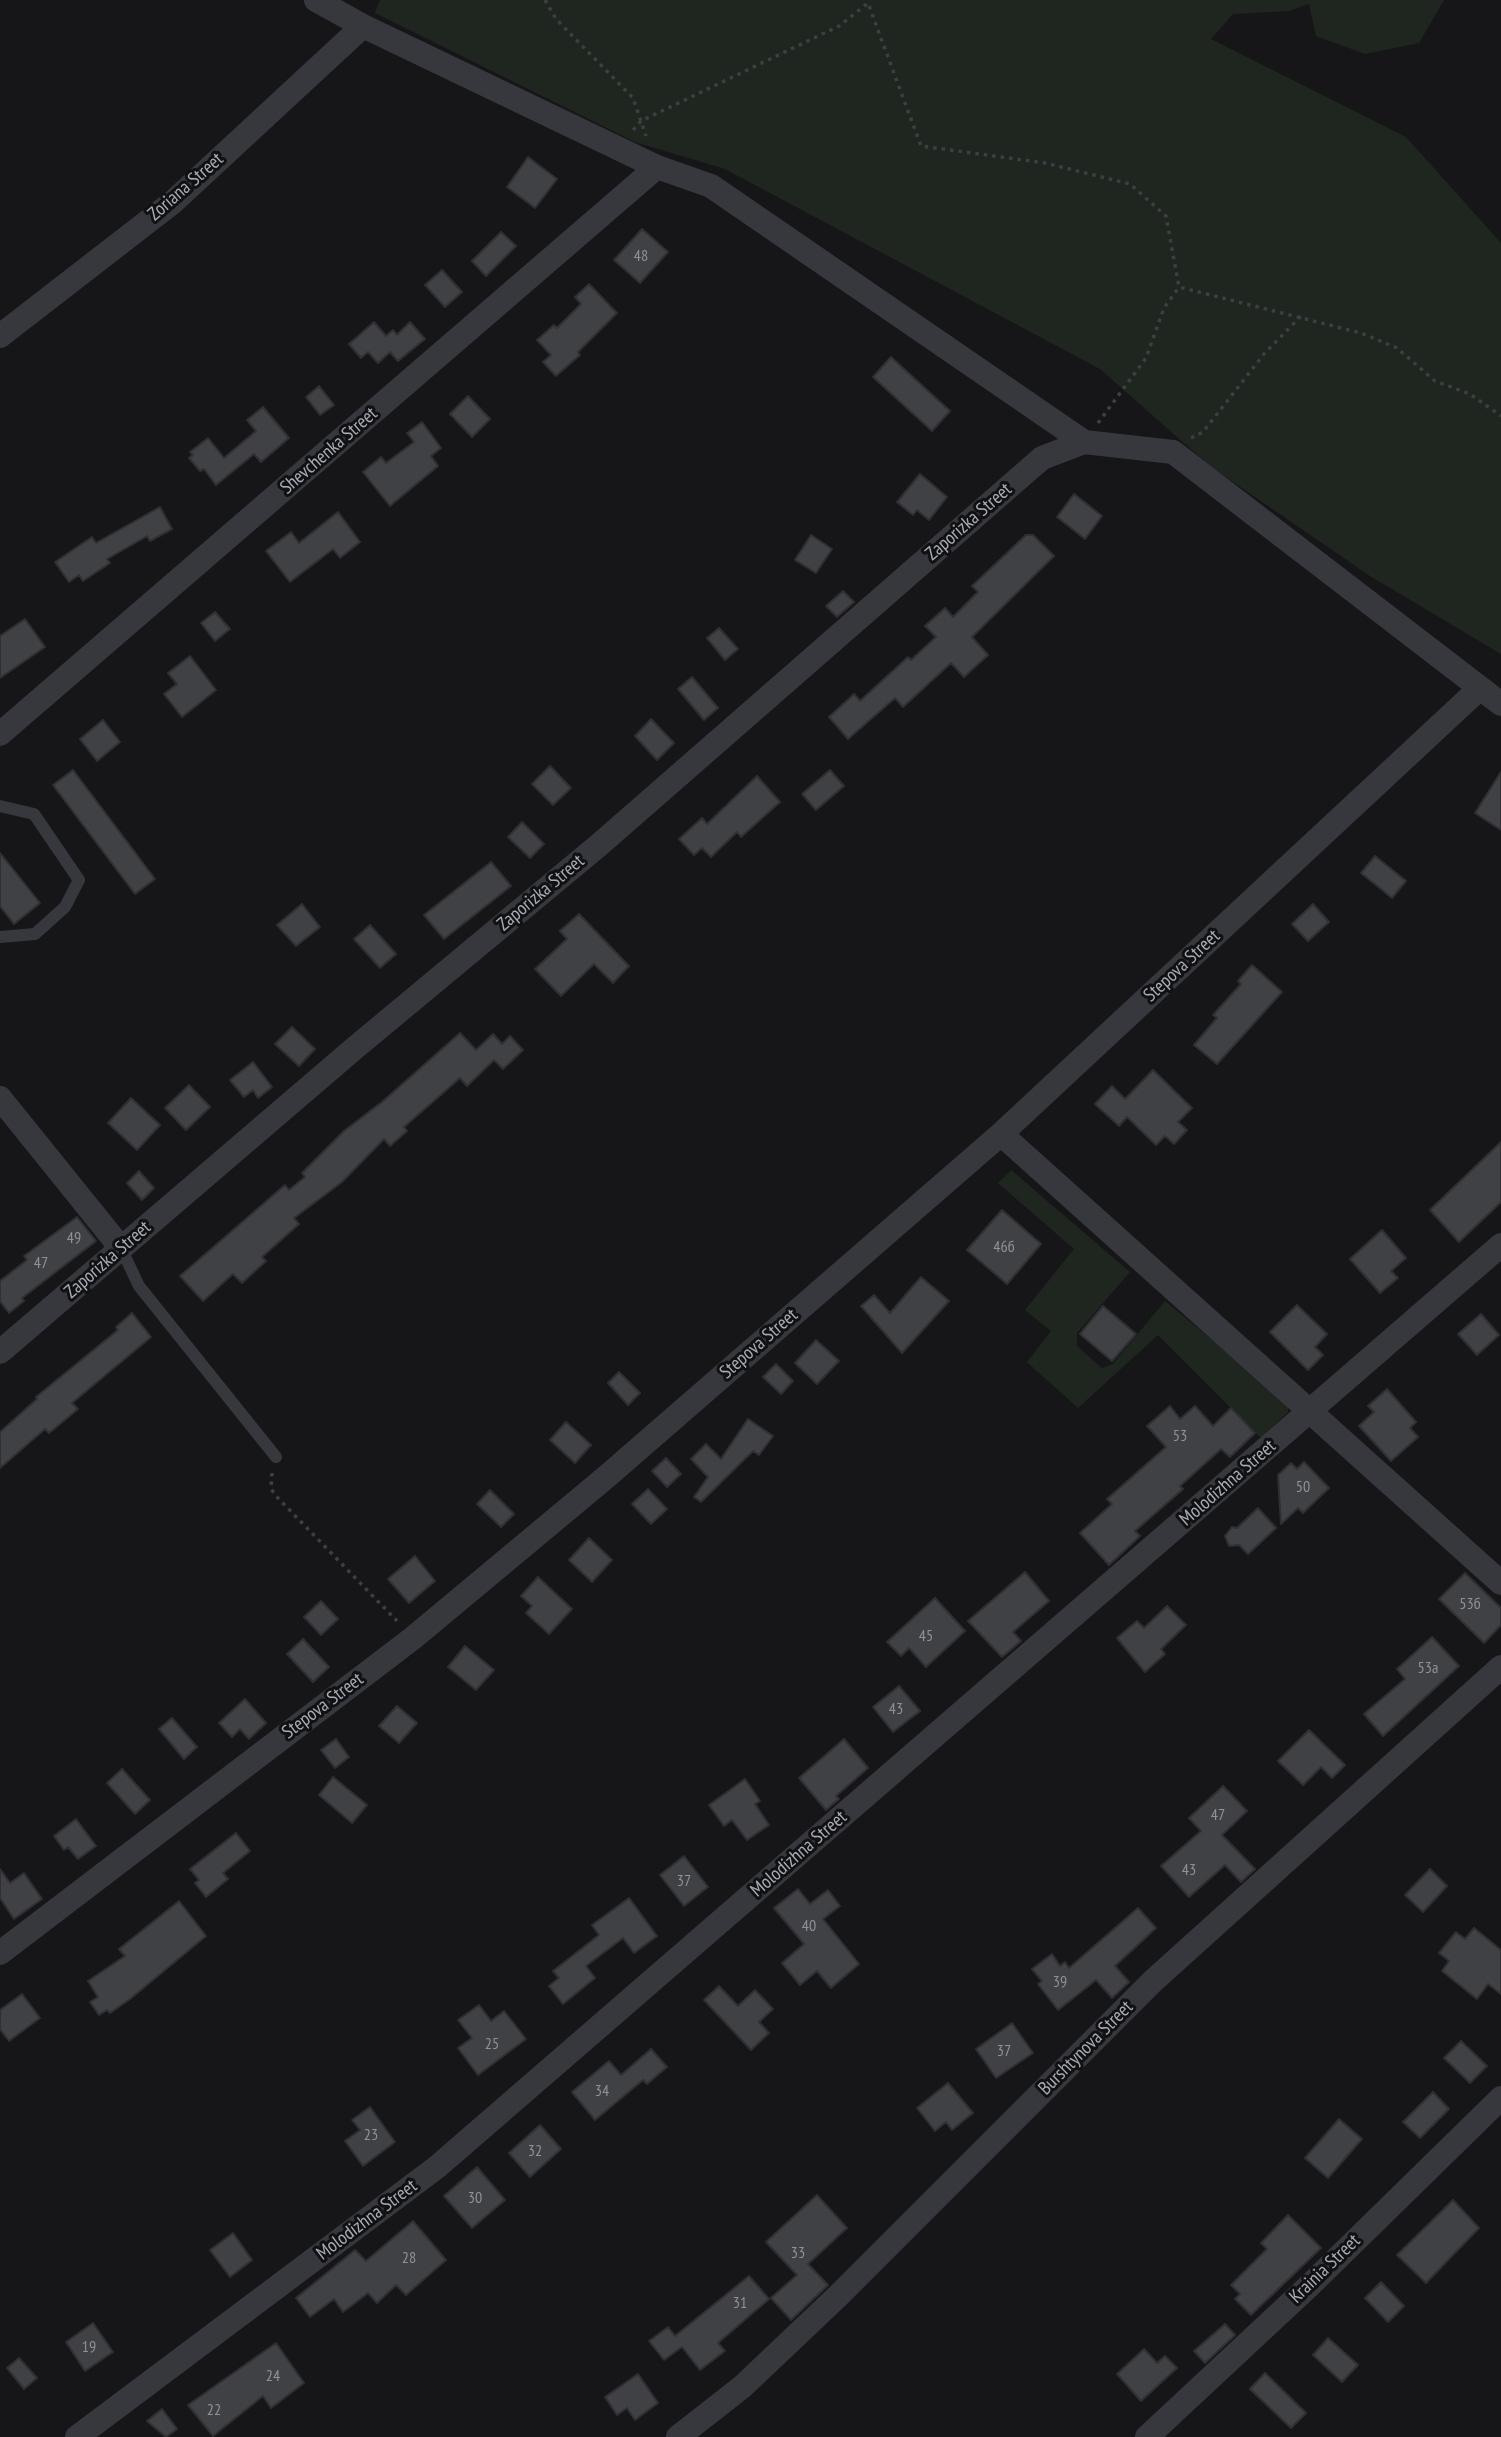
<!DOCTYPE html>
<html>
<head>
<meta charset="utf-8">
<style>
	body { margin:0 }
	canvas { display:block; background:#161618 }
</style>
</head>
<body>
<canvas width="1501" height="2437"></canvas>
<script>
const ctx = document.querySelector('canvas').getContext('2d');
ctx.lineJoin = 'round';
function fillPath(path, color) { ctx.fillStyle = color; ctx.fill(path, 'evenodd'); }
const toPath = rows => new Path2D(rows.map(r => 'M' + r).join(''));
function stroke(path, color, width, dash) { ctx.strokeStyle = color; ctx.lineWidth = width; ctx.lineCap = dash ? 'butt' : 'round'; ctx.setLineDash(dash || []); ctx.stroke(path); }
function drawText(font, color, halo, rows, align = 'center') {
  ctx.font = font + ' "PT Sans Narrow",sans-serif'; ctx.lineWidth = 6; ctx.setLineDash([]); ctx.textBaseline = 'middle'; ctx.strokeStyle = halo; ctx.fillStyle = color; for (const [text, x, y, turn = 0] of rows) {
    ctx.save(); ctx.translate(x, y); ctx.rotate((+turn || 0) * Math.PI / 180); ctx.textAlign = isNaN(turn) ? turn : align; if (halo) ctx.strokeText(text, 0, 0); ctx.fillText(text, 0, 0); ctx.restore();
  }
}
fillPath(toPath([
	[380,0,1444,0,1419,43,1365,54,1316,36,1309,4,1289,11,1233,14,1211,39,1406,137,1501,243,1501,654,1370,576,1210,466,1100,369,725,169,635,142,375,13],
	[1011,1170,1130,1272,1077,1333,1077,1346,1102,1368,1113,1364,1165,1301,1288,1402,1288,1412,1261,1438,1158,1335,1078,1408,1027,1362,1051,1331,1025,1310,1074,1249,998,1183]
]), '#1e261f');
const building = toPath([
	[528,157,557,179,535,208,507,187,528,157],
	[642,229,668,252,640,283,614,260,642,229],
	[501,232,516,246,486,276,472,261,501,232],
	[442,270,462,292,445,307,425,285,442,270],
	[589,284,617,313,578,352,580,355,556,376,543,362,551,355,537,340,554,325,557,328,581,304,575,297,589,284],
	[374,322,386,336,393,330,397,335,410,322,425,339,398,361,390,352,378,363,368,352,361,358,349,344,374,322],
	[891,357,950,411,932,431,873,377,891,357],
	[319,386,334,405,320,415,306,397,319,386],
	[468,396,490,419,472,437,450,414,468,396],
	[263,407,289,438,261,462,254,454,216,485,204,469,200,471,189,458,193,455,190,452,208,438,224,458,256,431,247,420,263,407],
	[422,422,441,448,431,456,438,466,390,506,363,472,381,457,386,463,414,442,407,433,422,422],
	[920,474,947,497,929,520,917,510,913,515,897,502,920,474],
	[1074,494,1102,516,1085,539,1057,517,1074,494],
	[160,507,172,529,150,541,147,536,107,559,110,563,83,581,79,575,69,582,55,562,92,537,96,543,160,507],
	[338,512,360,542,340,558,333,549,290,582,266,551,291,532,299,543,338,512],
	[811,535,832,549,816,573,795,560,811,535],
	[1026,535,1033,535,1054,556,972,637,988,655,964,677,951,663,903,707,895,698,848,739,829,717,854,694,860,701,908,657,911,660,936,637,925,626,945,608,953,617,978,592,972,586,1026,535],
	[843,591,854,602,837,617,826,606,843,591],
	[215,612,230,629,215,641,201,623,215,612],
	[25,619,45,647,0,678,0,636,25,619],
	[719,628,738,649,725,660,707,638,719,628],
	[190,656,216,690,182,717,164,694,177,684,168,673,190,656],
	[692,677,718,708,704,720,678,689,692,677],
	[651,719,674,743,657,760,635,736,651,719],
	[103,720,120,742,97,761,80,739,103,720],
	[550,766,571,788,553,805,532,784,550,766],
	[73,770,155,879,135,894,53,785,73,770],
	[830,770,844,786,816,810,802,794,830,770],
	[1501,772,1501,830,1475,813,1501,772],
	[757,776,780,802,741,837,737,832,711,857,702,848,694,855,679,839,702,818,707,824,757,776],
	[522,822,544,844,530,858,508,837,522,822],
	[0,853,40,903,14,924,0,906,0,853],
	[1375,856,1406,881,1392,898,1361,873,1375,856],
	[491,862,511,886,444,939,424,915,491,862],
	[302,904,320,927,296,946,277,925,302,904],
	[1313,904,1329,922,1308,941,1292,924,1313,904],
	[579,914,629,966,613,983,594,964,561,996,535,969,567,939,560,931,579,914],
	[370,925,396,954,380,968,354,939,370,925],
	[1252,965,1282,992,1217,1064,1194,1045,1217,1018,1213,1015,1241,984,1238,981,1252,965],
	[292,1027,315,1049,299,1066,275,1044,292,1027],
	[460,1033,476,1050,493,1034,502,1044,510,1036,523,1050,503,1069,494,1060,467,1086,460,1078,404,1127,407,1131,390,1146,384,1139,342,1182,294,1218,299,1224,262,1257,266,1261,242,1283,233,1274,203,1301,180,1276,285,1185,289,1190,305,1177,302,1173,344,1131,382,1102,460,1033],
	[253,1062,272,1087,258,1098,253,1090,244,1097,230,1080,253,1062],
	[1153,1070,1192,1108,1178,1122,1187,1130,1174,1144,1165,1136,1156,1145,1127,1117,1119,1126,1095,1104,1112,1086,1125,1099,1153,1070],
	[189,1085,210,1107,186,1130,165,1108,189,1085],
	[131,1098,160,1125,137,1150,108,1123,131,1098],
	[1501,1142,1501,1202,1459,1242,1430,1210,1501,1142],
	[139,1171,154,1188,142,1200,127,1183,139,1171],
	[1002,1210,1041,1244,1007,1284,967,1250,1002,1210],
	[77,1217,96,1241,22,1298,24,1301,9,1313,0,1301,0,1281,27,1260,24,1256,77,1217],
	[1382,1230,1406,1258,1391,1271,1398,1278,1380,1293,1350,1259,1382,1230],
	[921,1277,949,1301,902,1353,861,1306,874,1295,890,1313,921,1277],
	[1297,1305,1327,1334,1315,1347,1323,1355,1308,1370,1270,1332,1297,1305],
	[1103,1306,1136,1334,1112,1361,1080,1334,1103,1306],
	[132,1313,151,1337,72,1403,78,1409,49,1433,45,1429,0,1468,0,1432,37,1399,36,1397,118,1330,116,1327,132,1313],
	[1481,1314,1499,1335,1477,1355,1458,1334,1481,1314],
	[816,1340,839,1361,817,1384,795,1363,816,1340],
	[776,1364,793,1381,781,1394,763,1377,776,1364],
	[619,1372,640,1393,628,1405,608,1383,619,1372],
	[1387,1389,1416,1422,1410,1428,1418,1437,1391,1461,1359,1426,1374,1412,1368,1406,1387,1389],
	[1170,1406,1180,1419,1195,1406,1213,1426,1231,1408,1255,1433,1230,1457,1221,1449,1180,1486,1183,1489,1135,1531,1140,1536,1109,1565,1080,1533,1112,1504,1107,1499,1166,1447,1147,1426,1170,1406],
	[748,1419,773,1436,759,1455,753,1451,701,1502,694,1497,708,1477,691,1459,706,1444,721,1459,748,1419],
	[566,1422,591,1445,575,1463,550,1440,566,1422],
	[666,1458,681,1474,667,1487,652,1471,666,1458],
	[1304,1462,1329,1488,1303,1513,1298,1508,1281,1524,1278,1475,1291,1463,1297,1469,1304,1462],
	[648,1489,667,1509,651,1524,632,1504,648,1489],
	[490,1490,514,1514,501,1527,477,1504,490,1490],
	[1258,1508,1276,1528,1248,1554,1239,1545,1229,1546,1225,1536,1232,1527,1237,1528,1258,1508],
	[589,1538,612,1560,592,1582,569,1560,589,1538],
	[415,1556,435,1581,409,1603,388,1579,415,1556],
	[1025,1572,1049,1601,1013,1632,1021,1641,1002,1657,968,1621,1025,1572],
	[1465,1573,1501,1608,1501,1625,1484,1643,1439,1599,1465,1573],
	[538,1577,572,1609,549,1634,526,1613,532,1606,521,1596,538,1577],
	[935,1598,965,1631,926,1667,909,1648,901,1656,887,1642,935,1598],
	[321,1601,338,1619,321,1635,304,1617,321,1601],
	[1167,1606,1186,1625,1161,1649,1165,1654,1145,1672,1117,1638,1137,1621,1144,1628,1167,1606],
	[1432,1637,1459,1666,1383,1736,1364,1714,1405,1679,1397,1669,1432,1637],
	[303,1639,329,1667,313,1682,287,1654,303,1639],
	[465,1646,494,1670,476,1690,448,1667,465,1646],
	[899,1686,920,1711,893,1732,873,1707,899,1686],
	[245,1699,266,1723,249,1739,240,1729,232,1737,219,1723,245,1699],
	[397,1706,417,1723,399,1743,379,1726,397,1706],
	[172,1718,197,1747,184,1759,159,1729,172,1718],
	[1309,1730,1345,1765,1332,1778,1321,1767,1303,1785,1278,1761,1309,1730],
	[336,1739,349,1757,335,1768,321,1750,336,1739],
	[844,1739,868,1768,836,1796,839,1799,826,1810,799,1778,844,1739],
	[122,1769,150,1800,135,1814,107,1783,122,1769],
	[333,1777,367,1805,352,1823,319,1795,333,1777],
	[745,1779,760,1801,755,1804,769,1825,747,1840,732,1820,724,1826,709,1805,745,1779],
	[1223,1786,1247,1811,1222,1835,1255,1869,1241,1882,1225,1865,1189,1897,1161,1866,1201,1831,1189,1818,1223,1786],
	[76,1819,96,1846,78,1859,68,1847,64,1850,54,1836,76,1819],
	[236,1833,250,1851,223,1873,228,1879,206,1897,195,1883,199,1880,190,1869,236,1833],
	[684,1856,708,1887,684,1906,660,1875,684,1856],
	[0,1869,10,1883,24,1873,42,1899,14,1919,0,1898,0,1869],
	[1430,1869,1447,1886,1423,1912,1405,1895,1430,1869],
	[798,1889,810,1904,828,1890,840,1906,823,1919,859,1964,831,1988,817,1971,800,1985,782,1963,804,1944,774,1908,798,1889],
	[629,1898,657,1936,634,1953,623,1938,586,1966,595,1978,563,2004,549,1986,559,1978,553,1971,599,1935,592,1925,629,1898],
	[179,1901,206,1936,130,1999,110,2013,107,2010,99,2015,90,2002,98,1997,88,1981,125,1956,119,1949,179,1901],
	[1138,1908,1156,1928,1115,1966,1129,1982,1112,1998,1096,1980,1058,2010,1038,1984,1042,1981,1032,1969,1052,1954,1060,1966,1065,1962,1069,1968,1138,1908],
	[1474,1928,1501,1950,1501,1994,1488,1984,1477,1999,1442,1971,1449,1961,1439,1953,1456,1932,1465,1939,1474,1928],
	[719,1986,738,2006,755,1990,773,2009,759,2022,769,2033,751,2050,704,2000,719,1986],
	[22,1994,40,2018,9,2041,0,2029,0,2010,22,1994],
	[479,2005,491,2021,504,2011,526,2039,478,2075,458,2048,472,2038,458,2020,479,2005],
	[1012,2023,1033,2053,996,2078,976,2049,1012,2023],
	[1461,2041,1487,2066,1470,2083,1444,2058,1461,2041],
	[651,2049,667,2067,647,2084,643,2080,595,2120,572,2092,609,2061,621,2075,651,2049],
	[948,2083,973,2113,952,2130,946,2122,935,2131,917,2108,948,2083],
	[1433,2092,1449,2109,1420,2138,1403,2122,1433,2092],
	[370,2107,395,2142,363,2166,345,2141,360,2130,352,2120,370,2107],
	[1339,2119,1362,2139,1328,2178,1305,2158,1339,2119],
	[540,2125,561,2149,530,2177,509,2153,540,2125],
	[477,2167,505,2200,472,2228,444,2196,477,2167],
	[817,2195,847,2228,808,2264,828,2285,791,2320,771,2298,797,2275,766,2242,817,2195],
	[1453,2200,1479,2228,1426,2283,1397,2255,1453,2200],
	[1288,2215,1321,2248,1251,2315,1235,2299,1240,2294,1231,2285,1267,2249,1261,2243,1288,2215],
	[413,2221,446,2260,406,2295,396,2285,377,2303,368,2293,343,2312,334,2299,310,2317,296,2298,355,2250,366,2261,413,2221],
	[233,2233,252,2260,230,2277,210,2250,233,2233],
	[749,2276,769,2299,718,2343,725,2351,700,2370,682,2347,664,2360,649,2341,668,2327,675,2336,749,2276],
	[1381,2282,1404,2306,1388,2322,1365,2298,1381,2282],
	[93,2323,113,2352,85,2371,66,2342,93,2323],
	[1225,2324,1235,2335,1205,2363,1194,2351,1225,2324],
	[1328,2338,1358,2365,1342,2382,1313,2355,1328,2338],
	[276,2343,304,2383,271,2408,263,2396,213,2436,188,2405,276,2343],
	[1144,2349,1157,2363,1165,2356,1177,2368,1141,2401,1117,2374,1144,2349],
	[19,2358,37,2378,24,2389,7,2368,19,2358],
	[1265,2373,1306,2413,1291,2428,1250,2389,1265,2373],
	[638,2374,658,2403,635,2420,627,2408,617,2415,605,2397,638,2374],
	[162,2409,177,2429,166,2437,147,2421,162,2409]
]);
fillPath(building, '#404145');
stroke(building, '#303034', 2);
stroke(toPath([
	[545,0,556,19,633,98,646,136],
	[633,130,641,121,839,26,868,3,921,146,1045,163,1130,184,1166,216,1179,287,1361,333,1397,348,1435,381,1470,394,1501,416],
	[1098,423,1146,358,1164,308,1179,287],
	[1191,438,1203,432,1264,354,1301,316],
	[272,1473,271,1489,277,1497,397,1621]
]), '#3d3f44', 3.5, [3.5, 5]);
stroke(toPath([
	[0,806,34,814,79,880,65,907,35,934,0,937],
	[121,1248,139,1286,276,1457]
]), '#37383d', 12);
stroke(toPath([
	[316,0,363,26,657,167,711,186,1084,442,1173,452,1501,704],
	[0,336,173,202,363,26],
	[0,734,657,167],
	[0,1098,121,1248],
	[1001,1134,1501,1583],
	[0,1352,356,1047,599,845,1042,458,1084,442],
	[0,1953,413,1638,605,1478,1001,1134,1479,689],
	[77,2437,437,2167,1501,1245],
	[678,2437,742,2387,839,2295,1153,1981,1501,1667],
	[1147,2437,1309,2286,1501,2098]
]), '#37383d', 24);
drawText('16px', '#8e929b', null, [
	["48",641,256],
	["49",74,1238],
	["46б",1004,1247],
	["47",41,1263],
	["53",1180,1436],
	["50",1303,1487],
	["53б",1470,1604],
	["45",926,1636],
	["53а",1428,1668],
	["43",896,1709],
	["47",1218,1815],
	["43",1189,1870],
	["37",684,1881],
	["40",809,1926],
	["39",1060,1982],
	["25",492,2044],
	["37",1004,2051],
	["34",602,2091],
	["23",371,2135],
	["32",535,2151],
	["30",475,2198],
	["33",798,2253],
	["28",409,2258],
	["31",740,2303],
	["19",89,2347],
	["24",273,2376],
	["22",214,2410]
]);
drawText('19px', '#a8adb8', '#111113', [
	["Zoriana Street",186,187,-41],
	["Shevchenka Street",329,451,-41],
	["Zaporizka Street",969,522,-41],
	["Zaporizka Street",541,893,-40],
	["Stepova Street",1182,966,-43],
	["Zaporizka Street",108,1260,-41],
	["Stepova Street",759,1344,-41],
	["Molodizhna Street",1228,1483,-41],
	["Stepova Street",323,1706,-37],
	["Molodizhna Street",799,1854,-41],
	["Burshtynova Street",1086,2048,-45],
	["Molodizhna Street",367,2220,-37],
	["Krainia Street",1325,2269,-44]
]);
</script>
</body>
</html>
